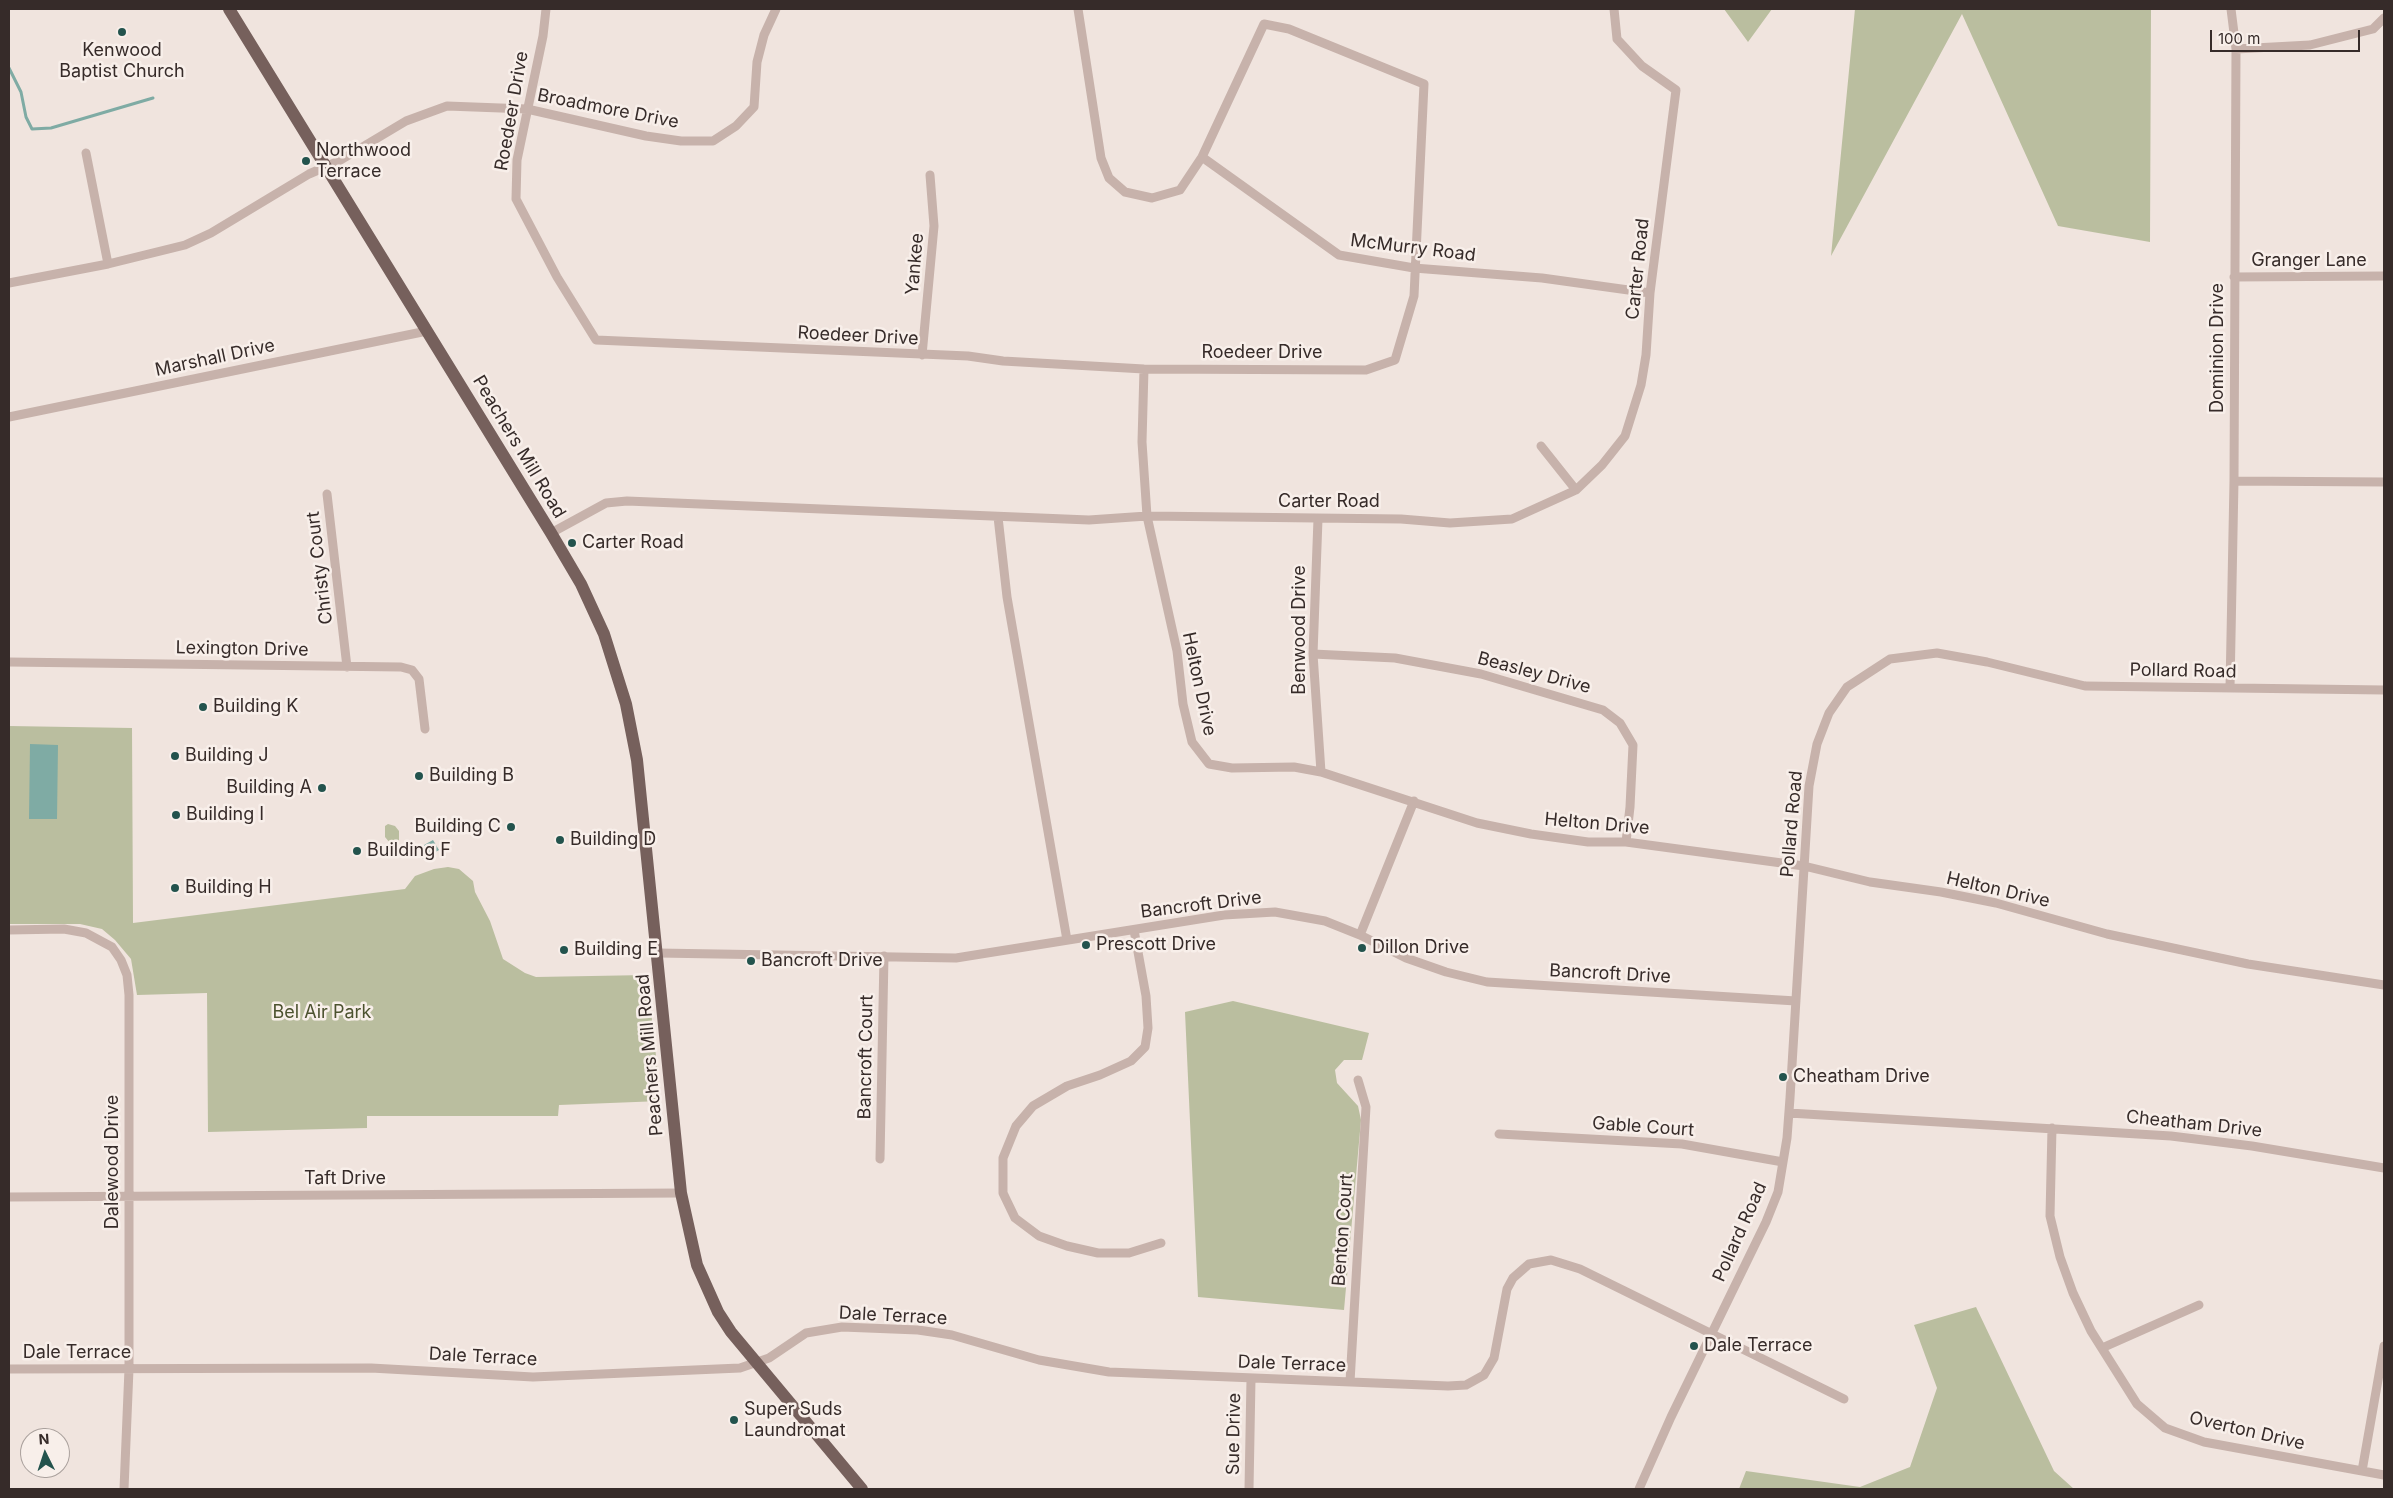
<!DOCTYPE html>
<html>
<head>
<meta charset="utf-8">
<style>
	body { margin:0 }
	#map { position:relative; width:2393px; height:1498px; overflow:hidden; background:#f0e4de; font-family:Inter,sans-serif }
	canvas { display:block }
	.frame { position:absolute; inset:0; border:10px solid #362b29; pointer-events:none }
	.north { position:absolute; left:20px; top:1428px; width:50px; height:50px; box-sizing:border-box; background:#f8efea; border:1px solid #aaa19d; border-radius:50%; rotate:356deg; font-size:14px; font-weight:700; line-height:20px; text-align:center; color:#362b29 }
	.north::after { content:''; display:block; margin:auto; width:18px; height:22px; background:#23534d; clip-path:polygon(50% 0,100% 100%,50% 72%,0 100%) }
	.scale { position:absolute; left:2210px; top:30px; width:150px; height:22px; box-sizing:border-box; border:2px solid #362b29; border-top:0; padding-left:6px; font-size:15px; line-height:18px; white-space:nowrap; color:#362b29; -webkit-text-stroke:4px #f8efea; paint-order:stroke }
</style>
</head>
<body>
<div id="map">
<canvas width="2393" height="1498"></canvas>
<div class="frame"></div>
<div class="north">N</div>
<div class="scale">100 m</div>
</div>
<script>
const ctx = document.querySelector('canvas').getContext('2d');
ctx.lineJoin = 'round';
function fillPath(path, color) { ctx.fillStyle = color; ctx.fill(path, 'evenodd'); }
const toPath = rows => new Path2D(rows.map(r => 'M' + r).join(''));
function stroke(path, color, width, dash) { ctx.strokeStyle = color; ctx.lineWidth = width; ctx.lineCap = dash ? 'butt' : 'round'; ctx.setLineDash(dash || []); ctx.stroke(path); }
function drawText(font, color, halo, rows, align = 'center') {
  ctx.font = font + ' Inter,sans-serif'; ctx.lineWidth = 5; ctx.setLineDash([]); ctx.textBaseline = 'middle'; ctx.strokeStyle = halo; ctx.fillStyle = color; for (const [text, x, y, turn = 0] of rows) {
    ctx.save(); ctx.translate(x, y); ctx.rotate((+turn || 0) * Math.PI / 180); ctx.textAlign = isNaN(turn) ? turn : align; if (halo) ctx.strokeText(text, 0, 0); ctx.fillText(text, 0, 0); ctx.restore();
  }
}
fillPath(toPath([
	[1724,9,1772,9,1748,42],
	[1855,9,2151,9,2150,242,2058,226,1962,14,1831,256],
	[9,726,132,728,133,923,405,889,415,876,434,869,448,867,459,869,473,881,475,892,490,921,503,959,525,973,536,977,647,975,661,1101,559,1105,558,1116,367,1116,367,1128,208,1132,207,993,137,995,131,959,115,940,102,929,80,924,9,924],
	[388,824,395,826,399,831,399,843,390,843,385,837,385,826],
	[1233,1001,1369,1033,1362,1060,1344,1060,1335,1070,1337,1083,1358,1106,1361,1120,1344,1310,1198,1297,1185,1012],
	[1976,1307,2054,1471,2074,1489,1739,1489,1746,1471,1860,1487,1910,1467,1937,1388,1914,1325]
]), '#babe9f');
fillPath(toPath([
	[30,744,58,745,57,819,29,819],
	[433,840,439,850,423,859,417,849]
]), '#7faba4');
stroke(toPath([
	[9,68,21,92,26,117,32,129,51,128,153,98]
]), '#7faba4', 3);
stroke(toPath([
	[546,9,543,36,517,160,516,199,557,277,596,340,968,356,1003,361,1144,369,1366,370,1395,360,1414,296,1424,84,1289,29,1264,24,1202,157,1180,190,1152,198,1125,192,1109,178,1101,158,1078,9],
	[2236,49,2310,45,2373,29,2384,18],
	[86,153,108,264],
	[1202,157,1339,255,1414,268,1542,278,1650,293],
	[2234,277,2384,276],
	[9,283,108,264,185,245,211,233,309,174,339,161,406,121,447,106,527,109,646,136,681,141,713,141,736,126,754,107,757,62,764,35,776,9],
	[922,355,934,226,930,175],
	[1144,369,1142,442,1147,516,1177,651,1183,704,1192,742,1209,764,1232,768,1294,767,1321,772,1477,823,1531,834,1588,842,1626,842,1804,866,1870,882,1941,892,1996,903,2107,934,2248,964,2384,985],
	[9,417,427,331],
	[1541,446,1576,490],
	[2234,481,2384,482],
	[327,494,347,667],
	[998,517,1007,597,1067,940],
	[1318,519,1313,654,1321,772],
	[551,533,606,503,627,501,1089,520,1147,516,1401,519,1450,523,1512,519,1576,490,1602,465,1625,436,1641,385,1646,355,1650,293,1676,90,1642,66,1617,39,1614,9],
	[1313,654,1395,658,1481,674,1603,710,1620,723,1633,745,1630,807,1626,842],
	[9,662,401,667,412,670,419,679,425,729],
	[2230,688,2234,481,2236,49,2231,9],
	[9,930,64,929,86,933,112,947,121,960,127,975,129,995,129,1369,124,1489],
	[1134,930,1146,996,1148,1028,1145,1047,1131,1061,1100,1075,1067,1086,1033,1106,1016,1126,1003,1158,1003,1193,1015,1218,1039,1236,1067,1246,1098,1253,1129,1253,1161,1243],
	[1360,935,1414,801],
	[658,953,956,958,1224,915,1275,912,1325,921,1360,935,1406,958,1446,972,1487,982,1796,1001],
	[1789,1113,2171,1136,2252,1146,2384,1168],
	[2052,1128,2050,1216,2060,1257,2073,1293,2091,1331,2137,1404,2165,1428,2204,1442,2384,1475],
	[1499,1134,1682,1144,1783,1162],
	[880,1159,884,956],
	[9,1197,681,1193],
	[2102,1348,2199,1305],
	[9,1369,371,1368,533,1377,740,1368,769,1358,806,1333,842,1327,918,1330,952,1335,1039,1360,1109,1372,1448,1386,1466,1385,1484,1375,1494,1358,1507,1289,1513,1278,1529,1264,1551,1260,1580,1269,1844,1399],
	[1350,1382,1366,1107,1358,1080],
	[2362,1471,2384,1346],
	[1249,1489,1251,1379],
	[1639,1489,1671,1417,1766,1222,1778,1192,1787,1138,1790,1098,1809,786,1817,744,1829,713,1847,687,1890,659,1937,653,1987,662,2085,686,2384,690]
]), '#c7b2ab', 9);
stroke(toPath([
	[229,9,551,533,581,584,604,634,626,704,637,760,681,1193,697,1265,718,1312,731,1332,862,1489]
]), '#76605c', 12);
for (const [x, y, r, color] of [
	[122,32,5,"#23534d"],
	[306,161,5,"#23534d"],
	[572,543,5,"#23534d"],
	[203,707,5,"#23534d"],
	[175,756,5,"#23534d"],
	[419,776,5,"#23534d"],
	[322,788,5,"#23534d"],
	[176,815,5,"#23534d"],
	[511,827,5,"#23534d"],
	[560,840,5,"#23534d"],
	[357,851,5,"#23534d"],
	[175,888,5,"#23534d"],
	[1086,945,5,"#23534d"],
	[1362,948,5,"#23534d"],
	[564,950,5,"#23534d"],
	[751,961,5,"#23534d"],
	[1783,1077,5,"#23534d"],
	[1694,1346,5,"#23534d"],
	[734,1420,5,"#23534d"]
]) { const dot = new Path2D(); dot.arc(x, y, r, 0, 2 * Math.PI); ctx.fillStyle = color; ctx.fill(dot); stroke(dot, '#f8efea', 2); }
drawText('18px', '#362b29', '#f8efea', [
	["Kenwood",122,51,"center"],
	["Baptist Church",122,72,"center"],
	["Northwood",316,151],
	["Terrace",316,172],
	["Carter Road",582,543],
	["Building K",213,707],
	["Building J",185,756],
	["Building B",429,776],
	["Building A",312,788,"right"],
	["Building I",186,815],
	["Building C",501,827,"right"],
	["Building D",570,840],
	["Building F",367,851],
	["Building H",185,888],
	["Prescott Drive",1096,945],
	["Dillon Drive",1372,948],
	["Building E",574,950],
	["Bancroft Drive",761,961],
	["Cheatham Drive",1793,1077],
	["Dale Terrace",1704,1346],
	["Super Suds",744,1410],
	["Laundromat",744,1431]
], 'left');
drawText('18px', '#362b29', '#f8efea', [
	["Broadmore Drive",608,109,11],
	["Roedeer Drive",512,111,-80],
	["McMurry Road",1413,248,7],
	["Granger Lane",2309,261],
	["Yankee",915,264,-85],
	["Carter Road",1638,269,-84],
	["Roedeer Drive",858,336,3],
	["Dominion Drive",2218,348,-90],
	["Roedeer Drive",1262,353],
	["Marshall Drive",215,358,-12],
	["Peachers Mill Road",519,447,59],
	["Carter Road",1329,502],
	["Christy Court",320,568,-97],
	["Benwood Drive",1300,630,-90],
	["Lexington Drive",242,649,1],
	["Pollard Road",2183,671,1],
	["Beasley Drive",1534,673,15],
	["Helton Drive",1199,684,78],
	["Helton Drive",1597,824,5],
	["Pollard Road",1792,824,-85],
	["Helton Drive",1998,890,13],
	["Bancroft Drive",1201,905,-7],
	["Bancroft Drive",1610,974,3],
	["Peachers Mill Road",650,1055,-95],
	["Bancroft Court",866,1057,-89],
	["Cheatham Drive",2194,1124,6],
	["Gable Court",1643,1127,4],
	["Dalewood Drive",113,1162,-90],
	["Taft Drive",345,1179],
	["Benton Court",1343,1230,-86],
	["Pollard Road",1740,1232,-66],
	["Dale Terrace",893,1316,3],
	["Dale Terrace",77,1353],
	["Dale Terrace",483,1357,3],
	["Dale Terrace",1292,1364,2],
	["Overton Drive",2247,1431,13],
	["Sue Drive",1234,1434,-89]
]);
drawText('18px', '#4c522f', '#f8efea', [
	["Bel Air Park",322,1013]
]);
</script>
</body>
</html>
